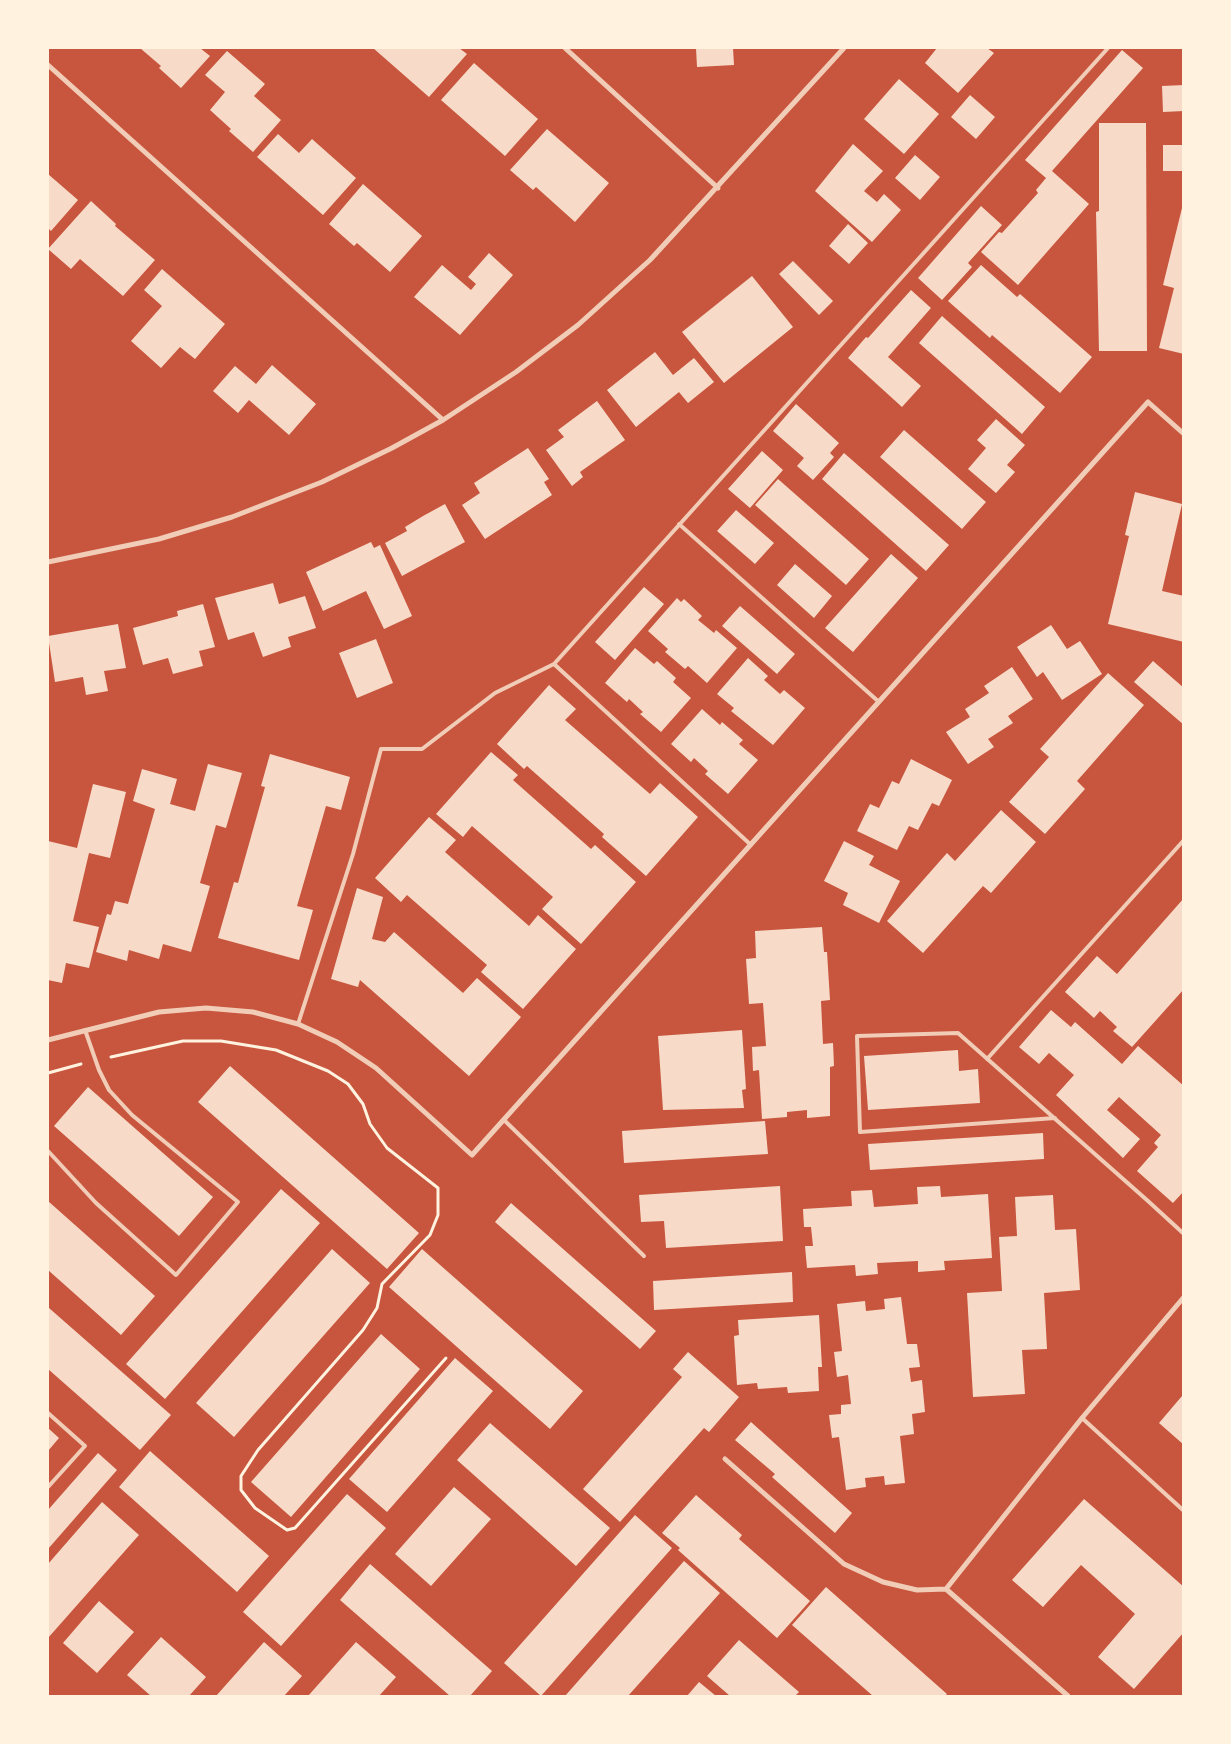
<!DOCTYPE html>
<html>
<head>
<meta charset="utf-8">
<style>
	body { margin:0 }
	#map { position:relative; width:1231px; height:1744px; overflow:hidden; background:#c8553d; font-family:"IBM Plex Sans",sans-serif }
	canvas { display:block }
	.frame { position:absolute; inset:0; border:49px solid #fff3e0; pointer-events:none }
</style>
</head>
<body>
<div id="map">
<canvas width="1231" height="1744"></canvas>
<div class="frame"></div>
</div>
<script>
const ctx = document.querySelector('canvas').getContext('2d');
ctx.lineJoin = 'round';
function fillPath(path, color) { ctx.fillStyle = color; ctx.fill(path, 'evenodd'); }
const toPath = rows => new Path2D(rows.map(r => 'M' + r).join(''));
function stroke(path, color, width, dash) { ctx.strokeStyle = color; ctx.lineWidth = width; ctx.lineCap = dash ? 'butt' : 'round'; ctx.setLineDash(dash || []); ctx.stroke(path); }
fillPath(toPath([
	[140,48,200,48,210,56,181,88,159,68,161,66],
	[373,48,459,48,467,54,429,97],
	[696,48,733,48,734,65,697,67],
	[937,48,987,48,994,53,958,93,925,63],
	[1122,50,1143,68,1052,171,1089,204,1018,285,981,252,999,232,1002,233,1038,193,1036,190,1046,178,1025,160],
	[227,51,265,84,254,96,281,120,253,152,229,131,231,129,210,110,225,92,205,75],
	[474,63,538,119,505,156,441,100],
	[899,79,939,114,904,154,864,119],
	[1184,85,1184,111,1163,112,1162,86],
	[970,95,995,117,976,139,951,117],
	[1099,123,1146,123,1147,351,1099,351,1096,212,1099,211],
	[547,129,609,183,575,222,536,187,533,190,510,170],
	[278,134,299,153,312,139,356,178,323,215,257,157],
	[853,144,883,171,864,191,877,202,884,194,901,210,872,242,815,191],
	[1163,145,1184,145,1184,171,1163,171],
	[915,155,940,177,920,200,895,178],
	[48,174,78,200,51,231,48,228],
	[363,184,422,236,390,272,357,243,354,246,329,224],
	[91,201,116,224,115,226,155,260,123,296,80,259,71,269,48,249],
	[1183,204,1184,204,1184,354,1159,348,1174,288,1163,285],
	[981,206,1002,225,968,263,972,267,942,300,918,278],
	[848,224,868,243,849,264,829,246],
	[489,253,513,275,460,335,414,297,442,265,471,290,476,284,468,277],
	[793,261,833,301,819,315,779,274],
	[981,265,1017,297,1020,294,1092,357,1060,393,992,335,990,338,948,301],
	[162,269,225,324,195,359,180,347,161,368,131,341,162,306,144,290],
	[752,276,793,327,724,383,682,332],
	[911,290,931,308,888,357,921,386,902,407,848,358,866,337,868,338],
	[942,316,1045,407,1022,434,919,343],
	[655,352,673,375,694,358,714,382,688,403,679,392,636,427,607,390],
	[272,365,316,404,289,435,249,400,238,413,213,391,235,366,256,384],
	[597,401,625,440,580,472,583,477,572,486,546,450,564,437,558,430],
	[796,404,839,443,830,453,834,457,813,480,797,466,804,458,773,431],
	[996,419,1025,445,1007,465,1015,472,996,493,968,469,986,448,977,440],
	[904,430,986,502,962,529,880,457],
	[528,448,549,479,544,482,552,495,485,539,462,505,480,493,474,483],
	[762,451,783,470,750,508,728,489],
	[844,453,949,545,926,571,822,479],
	[778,479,869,559,846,585,755,505],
	[1135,492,1182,504,1162,591,1184,596,1184,642,1108,624,1129,536,1125,535],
	[445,504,465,542,402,576,385,543,407,531,405,527,423,516],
	[736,510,774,543,755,564,717,531],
	[371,542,374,548,380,545,412,616,384,629,366,591,323,611,306,572],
	[891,554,918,578,853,652,825,628],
	[795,564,832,596,814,618,777,585],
	[273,583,279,604,305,596,316,628,288,637,291,647,263,657,254,632,228,640,215,598],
	[644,587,664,604,615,660,595,642],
	[677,598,681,602,684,599,702,616,698,620,714,633,716,630,737,648,707,683,688,666,685,669,665,652,668,649,648,631],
	[203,604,215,647,199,651,203,666,173,674,168,658,143,665,133,628,178,616,177,611],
	[740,606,795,654,777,674,722,626],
	[118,624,126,668,104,671,108,691,86,695,83,677,55,682,48,636],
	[1051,625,1067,649,1080,641,1102,674,1062,700,1043,672,1037,677,1017,647],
	[376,639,393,683,357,698,339,653],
	[635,648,654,664,657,661,676,678,673,682,691,698,661,732,640,714,643,712,629,699,627,702,605,683],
	[748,658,768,676,764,680,780,694,784,690,805,708,773,745,731,711,734,708,717,694],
	[1153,661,1184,688,1184,725,1134,682],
	[1012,667,1033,699,1008,716,1013,723,988,739,994,747,968,764,946,732,970,717,965,709,989,693,984,686],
	[1108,673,1144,705,1077,781,1085,789,1045,834,1009,802,1049,757,1040,749],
	[549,685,576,709,565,720,650,794,660,783,698,817,646,876,602,837,604,834,527,766,524,769,497,744],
	[702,709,720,725,722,722,743,740,739,744,758,760,728,794,705,774,708,771,694,758,691,762,671,744],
	[491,752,518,775,513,780,591,849,595,845,636,882,581,944,542,909,553,897,472,826,463,837,436,814],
	[270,754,350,777,341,810,326,806,297,906,313,910,299,960,218,938,234,882,238,883,265,787,261,786],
	[911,759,952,780,939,806,932,803,918,830,909,826,897,850,857,831,870,804,879,808,892,781,899,784],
	[208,764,242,773,226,828,216,825,200,883,210,886,191,952,163,944,159,959,129,950,127,961,96,952,107,914,111,915,115,901,128,904,155,809,133,801,142,769,177,779,170,804,195,811],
	[93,784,126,792,110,858,89,853,73,921,99,927,89,968,66,963,62,983,48,980,48,841,77,848],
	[1001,810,1036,842,991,893,983,886,923,953,887,921,947,853,955,861],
	[429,817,456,840,445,852,529,926,538,915,576,949,523,1009,481,972,487,965,407,895,401,902,375,878],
	[844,841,874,856,869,865,900,881,879,923,843,905,848,893,824,881],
	[357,888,383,897,372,939,385,942,394,932,463,993,477,978,521,1017,469,1076,360,980,358,987,331,979],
	[1184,898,1184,989,1132,1047,1113,1031,1117,1027,1100,1011,1094,1018,1065,992,1097,956,1117,974],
	[822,927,824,952,827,952,830,1000,821,1001,823,1044,833,1043,834,1066,830,1067,830,1116,807,1118,807,1110,787,1112,787,1117,762,1119,759,1070,753,1071,752,1047,766,1046,763,1003,749,1004,746,959,756,958,755,931],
	[1051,1010,1071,1027,1075,1022,1122,1064,1138,1046,1184,1086,1184,1191,1173,1203,1137,1171,1158,1147,1154,1143,1161,1135,1119,1097,1107,1110,1140,1139,1123,1158,1056,1095,1074,1075,1049,1053,1039,1064,1019,1047],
	[742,1030,746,1089,742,1090,744,1108,663,1110,658,1036],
	[958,1050,959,1071,978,1069,980,1103,868,1110,864,1056],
	[230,1066,419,1233,387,1269,198,1102],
	[88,1087,213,1197,179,1236,54,1126],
	[765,1121,768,1154,624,1163,622,1131],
	[1043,1133,1044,1159,870,1170,868,1144],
	[780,1186,783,1241,666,1248,664,1221,641,1222,639,1195],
	[940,1186,941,1197,988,1194,992,1258,944,1261,945,1270,918,1272,918,1261,877,1263,878,1274,856,1276,855,1265,807,1268,805,1246,813,1246,811,1227,804,1227,803,1209,852,1206,851,1191,872,1190,874,1207,918,1204,917,1187],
	[281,1189,320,1223,165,1399,126,1364],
	[1053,1195,1055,1230,1076,1229,1080,1290,1044,1293,1047,1349,1022,1350,1025,1394,973,1397,967,1293,1002,1291,999,1237,1017,1236,1015,1197],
	[48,1201,155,1296,121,1335,48,1270],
	[511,1203,656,1331,640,1349,495,1222],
	[332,1249,370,1283,234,1437,196,1403],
	[422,1249,583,1391,550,1429,389,1287],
	[792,1272,793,1302,654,1310,653,1281],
	[901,1297,907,1344,917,1344,920,1367,909,1368,911,1382,922,1380,925,1412,912,1414,914,1434,900,1436,905,1483,885,1485,884,1476,865,1478,866,1487,846,1490,839,1437,832,1438,829,1415,841,1414,841,1405,851,1404,848,1375,837,1377,834,1352,842,1351,837,1304,865,1301,866,1311,885,1309,884,1299],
	[49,1308,171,1415,140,1450,48,1369,48,1310],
	[819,1315,822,1367,818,1367,819,1391,788,1393,787,1387,758,1389,757,1383,737,1385,734,1336,739,1335,738,1320],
	[381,1334,420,1369,291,1517,251,1482],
	[688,1352,739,1397,709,1432,704,1428,620,1522,583,1489,682,1377,673,1369],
	[455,1358,493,1391,387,1512,349,1479],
	[1182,1396,1184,1398,1184,1445,1159,1423],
	[751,1422,852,1513,835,1533,772,1477,775,1474,735,1440],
	[490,1423,610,1528,576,1566,457,1460],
	[48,1428,59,1438,48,1451],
	[150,1451,269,1556,237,1592,119,1487],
	[98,1453,117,1470,48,1549,48,1510],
	[454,1487,491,1519,431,1586,395,1554],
	[347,1494,386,1528,281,1646,243,1612],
	[696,1495,742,1535,739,1539,810,1601,777,1638,678,1550,680,1548,662,1533],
	[1084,1499,1184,1587,1184,1632,1134,1689,1098,1657,1135,1614,1081,1565,1043,1607,1012,1580],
	[102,1502,139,1535,48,1638,48,1564],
	[635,1515,672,1548,541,1696,504,1663],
	[684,1561,720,1593,628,1696,565,1696],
	[370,1564,492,1671,470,1696,450,1696,340,1600],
	[826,1587,947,1694,945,1696,873,1696,792,1625],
	[99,1601,134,1632,97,1673,63,1643],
	[161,1637,206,1677,189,1696,151,1696,127,1675],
	[739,1640,799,1692,795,1696,730,1696,707,1676],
	[264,1642,302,1676,284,1696,216,1696],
	[356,1642,396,1677,379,1696,308,1696],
	[699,1682,716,1696,687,1696]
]), '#f7dbc8');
stroke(toPath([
	[111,1057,183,1041,221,1041,276,1050,328,1071,348,1084,363,1104,370,1124,387,1148,438,1188,438,1215,430,1235,382,1284,377,1308,363,1330,258,1450,241,1476,241,1490,255,1508,287,1530,295,1528,446,1358],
	[48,1073,81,1064]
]), '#fff3e0', 3);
stroke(toPath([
	[679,524,879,702],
	[554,664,1108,48],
	[298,1024,353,854,381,749,422,749,495,693,554,664,751,845],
	[987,1059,1184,840],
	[1055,1118,860,1132,857,1036,958,1033,1148,1201,1184,1234],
	[504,1120,644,1256],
	[48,1151,96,1203,176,1275,238,1202,132,1115,109,1090,99,1070,85,1030],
	[48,1413,85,1446,48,1487],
	[1082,1418,1184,1511]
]), '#f1ccb7', 4);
stroke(toPath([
	[565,48,718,188],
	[48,65,443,420],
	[48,562,159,539,232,517,322,482,392,448,443,420,516,372,578,325,650,260,844,48],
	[48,1040,159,1012,206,1008,253,1012,298,1024,337,1042,376,1068,472,1155,1148,402,1184,434],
	[725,1459,844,1564,883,1582,917,1590,946,1589],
	[946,1589,1082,1418,1184,1297],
	[946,1589,1068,1696]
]), '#f1ccb7', 5);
</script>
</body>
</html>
